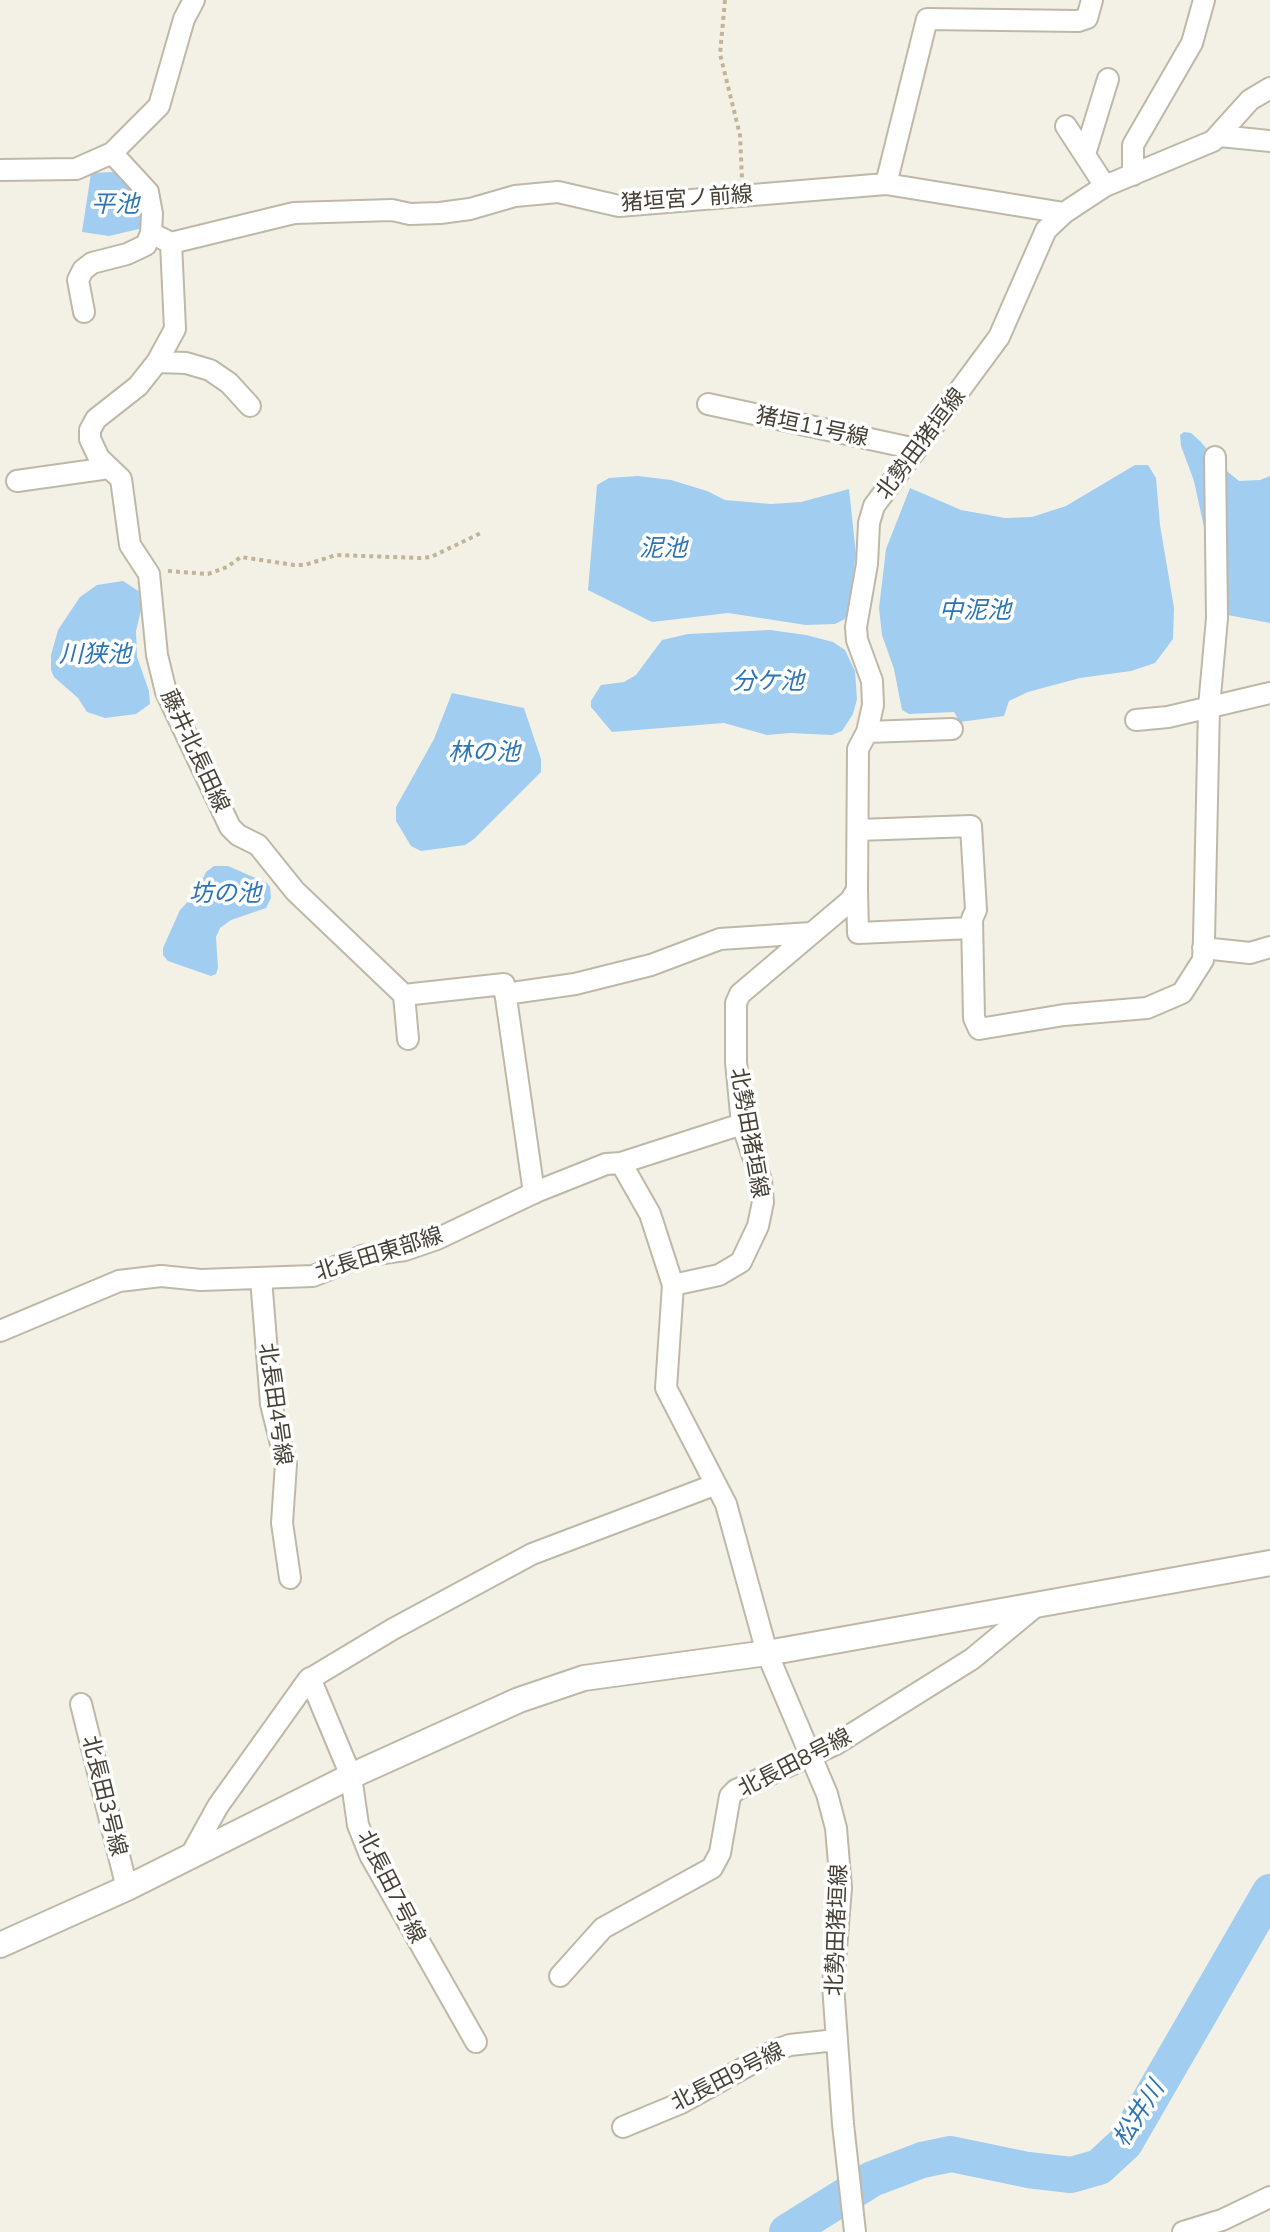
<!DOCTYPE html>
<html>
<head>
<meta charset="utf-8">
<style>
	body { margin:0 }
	canvas { display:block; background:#f3f0e6 }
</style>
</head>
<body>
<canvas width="1270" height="2232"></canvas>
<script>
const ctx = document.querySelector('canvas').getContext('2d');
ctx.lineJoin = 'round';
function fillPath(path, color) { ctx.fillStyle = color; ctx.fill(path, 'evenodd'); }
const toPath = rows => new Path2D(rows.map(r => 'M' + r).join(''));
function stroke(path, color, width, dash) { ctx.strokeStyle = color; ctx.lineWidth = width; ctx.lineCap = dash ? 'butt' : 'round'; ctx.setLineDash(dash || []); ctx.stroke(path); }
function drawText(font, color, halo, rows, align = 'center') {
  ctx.font = font + ' Mulish,"Noto Sans JP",sans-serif'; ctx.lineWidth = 7; ctx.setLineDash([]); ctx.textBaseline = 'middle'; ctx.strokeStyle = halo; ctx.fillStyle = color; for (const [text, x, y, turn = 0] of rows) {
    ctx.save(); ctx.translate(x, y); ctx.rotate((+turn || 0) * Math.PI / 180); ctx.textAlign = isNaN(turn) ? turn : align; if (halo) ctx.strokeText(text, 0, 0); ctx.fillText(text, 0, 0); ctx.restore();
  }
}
fillPath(toPath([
	[113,172,135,183,146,201,143,228,109,236,82,232,91,173],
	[1184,432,1191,433,1200,441,1222,467,1239,481,1260,480,1270,476,1270,623,1212,612,1210,555,1194,481,1181,446,1180,435],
	[1135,465,1148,465,1156,478,1160,525,1174,608,1173,639,1155,663,1131,671,1080,678,1028,692,1009,701,1004,716,960,722,954,712,909,714,902,710,894,669,882,635,879,608,886,549,910,488,961,510,1005,518,1032,517,1066,506],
	[638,476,671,480,707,491,725,500,771,504,801,502,849,489,856,554,849,607,845,619,835,624,806,625,728,613,652,622,588,590,597,485,609,478],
	[123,581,140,592,143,602,136,631,137,657,149,691,150,704,136,714,105,718,87,712,78,698,54,677,51,670,51,655,58,630,80,597,97,585],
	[770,630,806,635,833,642,845,650,855,671,857,699,853,714,842,731,832,735,790,733,767,735,724,723,612,732,591,707,591,701,601,685,624,682,636,675,662,640,688,634],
	[452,693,524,708,541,759,541,772,474,839,465,845,421,851,411,846,396,821,396,807,434,739],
	[214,866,228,866,267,883,270,887,271,898,266,908,231,920,220,928,216,937,218,968,216,974,211,976,168,961,163,955,163,948,180,910,196,893,206,872]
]), '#a1cdf1');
stroke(toPath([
	[787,2232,872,2179,922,2160,951,2154,1028,2170,1071,2175,1099,2167,1125,2143,1270,1892]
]), '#a1cdf1', 36);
const minor = toPath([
	[1066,126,1105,186],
	[1220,136,1270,141],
	[112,153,148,192,152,214,151,233,171,243,175,329,157,362,138,386,96,419,90,430,90,439,99,458,121,479,130,545,149,574,157,655,166,692,230,827,238,835,258,845,295,891,404,995,504,984,534,1193],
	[1085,154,1108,79],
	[0,170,76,169,112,153,159,106,184,19,194,0],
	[1133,175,1133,145,1192,43,1204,0],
	[886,184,927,19,1078,21,1087,18,1092,0],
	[171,243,294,213,392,210,410,214,440,213,470,209,515,196,558,192,619,206,886,184,1064,213],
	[84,312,78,280,83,270,92,263,127,254,146,245,151,233],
	[157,362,186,363,210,370,229,383,250,406],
	[708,404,916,449],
	[17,481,109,468],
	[1136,720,1168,717,1270,693],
	[867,732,952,729],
	[858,830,971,826,976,910,972,919,974,1018,979,1029,1064,1015,1147,1008,1182,993,1203,960,1204,939,1209,707,1217,618,1215,457],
	[857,890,858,933,972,928],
	[1203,948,1250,953,1270,947],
	[505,994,575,984,651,965,720,939,811,933],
	[404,995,408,1039],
	[621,1163,742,1124],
	[261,1278,271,1404,286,1464,282,1523,290,1578],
	[0,1331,119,1281,161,1276,201,1280,313,1276,362,1256,405,1250,437,1239,538,1191,606,1164,621,1163,650,1214,673,1285],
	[310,1678,351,1776,358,1825,370,1855,476,2042],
	[81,1704,127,1888],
	[192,1853,218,1806,308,1680,393,1629,532,1554,714,1485],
	[560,1976,603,1928,712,1868,720,1853,730,1796,736,1790,836,1744,972,1659,1036,1606],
	[623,2127,681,2103,776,2050,790,2045,836,2040],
	[855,2232,843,2124,833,1985,841,1888,836,1828,827,1794,767,1653,726,1504,666,1388,673,1285,719,1275,741,1262,758,1226,763,1202,761,1180,742,1124,736,1062,736,1003,740,994,850,901,857,890,858,749,867,732,873,705,872,681,857,640,856,627,867,564,869,523,874,506,999,337,1046,230,1064,213,1105,186,1213,141,1250,100,1270,88],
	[1183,2232,1222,2220,1270,2197]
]);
const tertiary = toPath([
	[0,1945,127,1888,351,1776,519,1700,584,1678,767,1653,1270,1563]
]);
stroke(minor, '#bfb8a8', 24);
stroke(tertiary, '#bfb8a8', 28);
stroke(toPath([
	[725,0,720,54,740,135,742,179],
	[168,571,208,574,227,567,241,557,294,565,305,565,336,555,420,558,431,557,481,533]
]), '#c1b599', 4, [4, 4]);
stroke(minor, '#fff', 20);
stroke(tertiary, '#fff', 24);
drawText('22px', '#464035', '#fff', [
	["猪垣宮ノ前線",687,199,-4],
	["猪垣11号線",812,427,12],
	["北勢田猪垣線",921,444,-53],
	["藤井北長田線",195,751,65],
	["北勢田猪垣線",749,1133,80],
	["北長田東部線",379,1254,-17],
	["北長田4号線",275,1404,82],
	["北長田8号線",795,1763,-27],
	["北長田3号線",104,1796,76],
	["北長田7号線",391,1887,63],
	["北勢田猪垣線",837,1930,-88],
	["北長田9号線",728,2077,-27]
]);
drawText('italic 24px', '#2c74b4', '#fff', [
	["平池",115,205],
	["泥池",663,549],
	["中泥池",975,611],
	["川狭池",95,655],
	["分ケ池",768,682],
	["林の池",484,753],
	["坊の池",225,894],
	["松井川",1139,2114,-57]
]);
</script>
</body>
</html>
